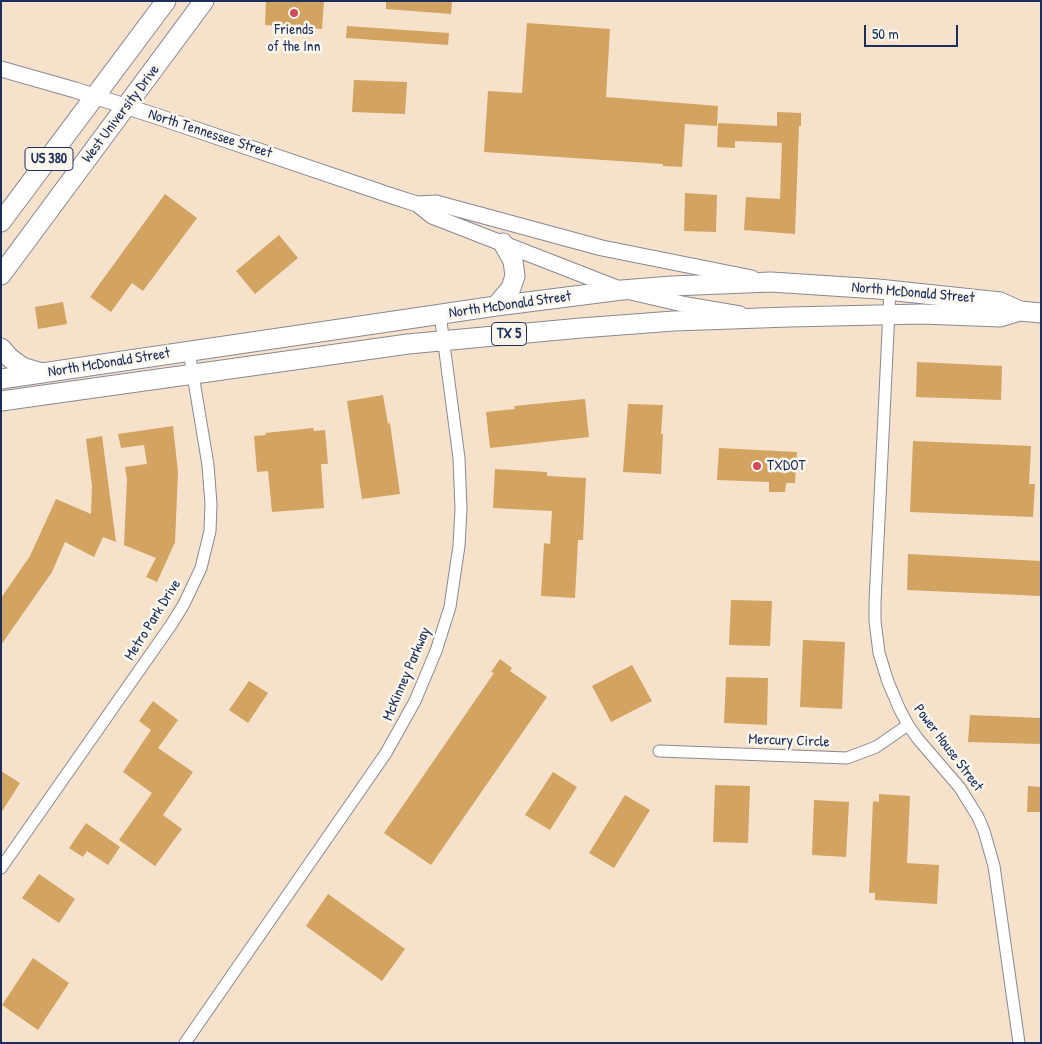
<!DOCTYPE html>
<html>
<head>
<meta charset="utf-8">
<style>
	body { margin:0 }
	#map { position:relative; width:1042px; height:1044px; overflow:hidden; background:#f6e2ca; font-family:"Patrick Hand",sans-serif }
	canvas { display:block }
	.frame { position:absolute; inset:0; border:2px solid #1b2f5e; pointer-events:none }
	.scale { position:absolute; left:864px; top:25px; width:94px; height:22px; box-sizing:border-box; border:2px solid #1b2f5e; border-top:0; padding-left:6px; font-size:15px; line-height:18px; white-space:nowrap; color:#1b2f5e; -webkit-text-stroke:4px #fbf7ec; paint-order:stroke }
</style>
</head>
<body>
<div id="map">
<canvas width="1042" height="1044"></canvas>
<div class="frame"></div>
<div class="scale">50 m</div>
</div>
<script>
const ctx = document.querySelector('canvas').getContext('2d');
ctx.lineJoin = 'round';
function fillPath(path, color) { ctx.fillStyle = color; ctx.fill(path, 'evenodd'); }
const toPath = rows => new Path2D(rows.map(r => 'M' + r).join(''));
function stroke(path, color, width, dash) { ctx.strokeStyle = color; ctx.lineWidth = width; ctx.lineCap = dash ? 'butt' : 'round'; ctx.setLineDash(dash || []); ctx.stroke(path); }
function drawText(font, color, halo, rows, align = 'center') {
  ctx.font = font + ' "Patrick Hand",sans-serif'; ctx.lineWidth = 5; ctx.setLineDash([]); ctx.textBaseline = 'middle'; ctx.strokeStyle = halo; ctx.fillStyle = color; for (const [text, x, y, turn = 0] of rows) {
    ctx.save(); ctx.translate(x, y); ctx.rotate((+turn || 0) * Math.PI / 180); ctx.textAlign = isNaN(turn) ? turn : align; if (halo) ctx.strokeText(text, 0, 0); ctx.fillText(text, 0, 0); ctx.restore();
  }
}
fillPath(toPath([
	[266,1,324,1,322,29,265,25],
	[386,1,452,2,451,14,386,9],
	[527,23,610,29,606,97,718,106,717,126,685,124,682,167,663,166,663,164,484,152,488,91,522,93],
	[347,26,449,33,448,45,346,38],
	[354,80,407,82,405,114,352,112],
	[777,112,801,113,801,126,799,126,795,234,744,230,746,197,780,199,782,143,735,141,735,148,717,147,718,123,777,126],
	[685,193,717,195,716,232,684,231],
	[165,194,197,218,143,291,132,283,111,312,90,297],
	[279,235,298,258,255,294,236,271],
	[63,302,67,324,38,329,35,307],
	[917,362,1002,366,1001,400,916,397],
	[383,395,388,424,390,423,400,494,362,499,347,401],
	[585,399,589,437,490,448,486,412,515,409,514,406],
	[628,404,663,405,661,434,663,434,661,474,623,472],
	[173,426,178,472,175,542,157,582,146,577,156,558,124,545,127,480,125,467,147,464,144,445,121,448,118,434],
	[313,428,314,431,325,430,328,464,321,464,324,508,272,512,268,471,257,472,254,436,266,435,265,433],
	[102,436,116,542,103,537,94,557,65,542,52,572,1,645,1,598,30,556,56,499,91,514,92,486,86,439],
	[913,441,1031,446,1029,484,1035,484,1033,517,910,512],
	[719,448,797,452,795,483,786,483,785,492,769,492,769,482,717,480],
	[495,469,547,472,547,476,586,478,583,540,578,540,575,598,541,596,544,543,550,544,552,511,493,508],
	[908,554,1041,561,1041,596,907,590],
	[731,600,772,601,770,646,729,645],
	[803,640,845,642,842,709,800,707],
	[500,659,512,668,510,671,547,697,431,865,384,833,494,673,491,672],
	[632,665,652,701,611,722,592,686],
	[726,677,768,678,767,725,724,723],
	[249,681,268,693,248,723,229,710],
	[153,701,178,720,158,748,193,772,163,815,182,829,155,866,119,840,152,793,123,772,151,730,139,721],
	[970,715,1041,718,1041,744,968,742],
	[1,771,20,783,1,813],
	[553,772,577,787,550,830,525,815],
	[715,785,750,786,748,843,713,842],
	[1028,786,1041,787,1041,812,1027,812],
	[879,794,910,796,907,863,939,865,937,904,875,900,875,893,869,893,873,801,879,802],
	[625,795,650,810,614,868,589,853],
	[814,800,849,802,846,857,812,855],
	[86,823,120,847,108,865,87,851,83,857,69,848],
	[39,874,75,899,59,923,22,898],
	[328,894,405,949,382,981,306,926],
	[33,958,69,983,38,1030,2,1005]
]), '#d2a361');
const minor = toPath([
	[890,290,875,602,875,621,879,653,888,682,900,710,908,725,918,739,960,788,978,817,984,831,994,866,1019,1043],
	[659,751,847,758,876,747,908,725],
	[1,868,171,625,184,604,201,568,210,531,211,504,208,465,189,351],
	[185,1043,386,753,415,701,436,651,450,607,453,586,459,546,461,509,459,458,440,314]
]);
const tertiary = toPath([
	[1,69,75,90,159,117,395,197,417,204,432,216,622,290,687,305,740,314],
	[417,204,436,203,602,248,752,278]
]);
const primary = toPath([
	[496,306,511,288,515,276,513,261,503,243],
	[1,379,496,306,622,290,672,286,771,282,878,289,1000,302,1020,311],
	[1,401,408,344,581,328,674,321,789,317,922,314,1000,317,1020,311,1041,313]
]);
const trunk = toPath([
	[1,222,166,1],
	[1,275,204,1],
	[1,348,10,358,22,367,42,373]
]);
stroke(minor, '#888894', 13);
stroke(tertiary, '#888894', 17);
stroke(primary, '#888894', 21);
stroke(trunk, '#888894', 21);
stroke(minor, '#fff', 11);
stroke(tertiary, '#fff', 15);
stroke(primary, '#fff', 19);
stroke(trunk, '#fff', 19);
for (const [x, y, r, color] of [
	[294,13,5,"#d1495b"],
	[757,466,5,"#d1495b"]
]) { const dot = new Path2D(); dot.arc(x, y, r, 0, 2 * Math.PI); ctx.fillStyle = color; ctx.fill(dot); stroke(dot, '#fbf7ec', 2); }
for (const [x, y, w] of [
	[49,159,48],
	[509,334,35]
]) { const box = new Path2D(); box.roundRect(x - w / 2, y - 11.5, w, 23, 4); ctx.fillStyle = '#fbf7ec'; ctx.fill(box); stroke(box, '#1b2f5e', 1); }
drawText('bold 14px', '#1b2f5e', null, [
	["US 380",49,159],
	["TX 5",509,334]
]);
drawText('15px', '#1b2f5e', '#fbf7ec', [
	["Friends",294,30],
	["of the Inn",294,47],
	["TXDOT",767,466,"left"]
]);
drawText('15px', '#1b2f5e', '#fbf7ec', [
	["West University Drive",121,114,-53],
	["North Tennessee Street",210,134,18],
	["North McDonald Street",913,293,5],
	["North McDonald Street",510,305,-8],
	["North McDonald Street",109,363,-9],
	["Metro Park Drive",153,620,-58],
	["McKinney Parkway",407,674,-67],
	["Mercury Circle",789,741,2],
	["Power House Street",948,748,53]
]);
</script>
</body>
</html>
